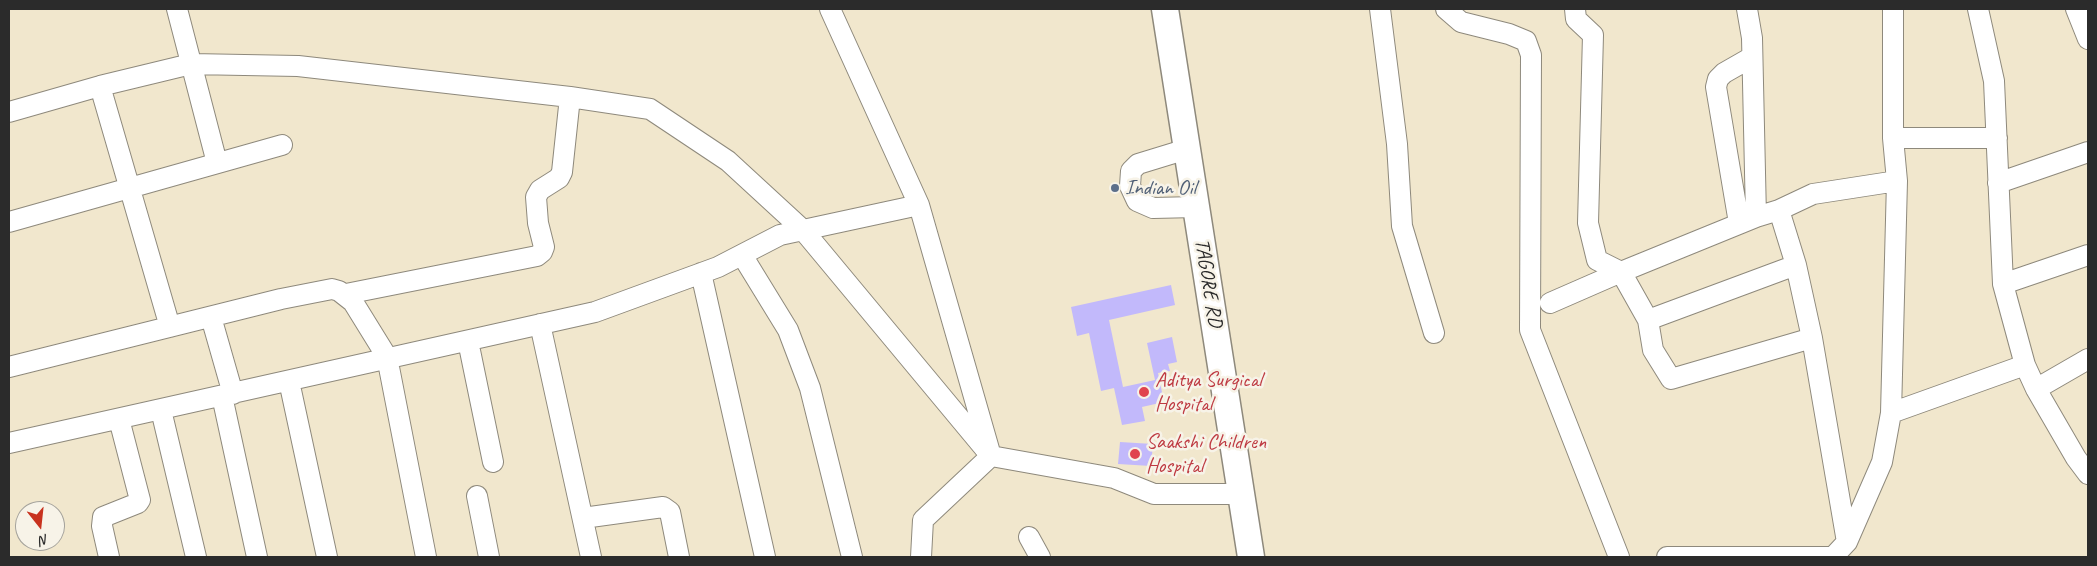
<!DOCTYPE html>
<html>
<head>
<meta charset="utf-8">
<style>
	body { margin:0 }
	#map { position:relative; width:2097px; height:566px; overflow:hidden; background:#f1e7cd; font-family:Caveat,sans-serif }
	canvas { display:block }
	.frame { position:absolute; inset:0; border:10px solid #2b2b2b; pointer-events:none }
	.north { position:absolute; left:15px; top:501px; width:50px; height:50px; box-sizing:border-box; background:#f7f3e8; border:1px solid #a5a39c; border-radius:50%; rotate:164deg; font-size:14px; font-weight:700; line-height:20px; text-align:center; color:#2b2b2b }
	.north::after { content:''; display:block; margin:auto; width:18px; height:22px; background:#c8321e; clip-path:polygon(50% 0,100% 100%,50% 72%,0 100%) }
</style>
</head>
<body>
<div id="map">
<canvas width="2097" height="566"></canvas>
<div class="frame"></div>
<div class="north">N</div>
</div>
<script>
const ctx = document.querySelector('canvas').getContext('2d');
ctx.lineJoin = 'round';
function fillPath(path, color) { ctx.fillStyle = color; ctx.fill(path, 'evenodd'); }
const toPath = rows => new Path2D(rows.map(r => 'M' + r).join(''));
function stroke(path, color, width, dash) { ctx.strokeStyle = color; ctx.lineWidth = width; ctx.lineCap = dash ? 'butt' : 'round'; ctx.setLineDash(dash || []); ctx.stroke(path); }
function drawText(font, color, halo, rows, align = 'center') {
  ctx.font = font + ' Caveat,sans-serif'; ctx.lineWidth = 5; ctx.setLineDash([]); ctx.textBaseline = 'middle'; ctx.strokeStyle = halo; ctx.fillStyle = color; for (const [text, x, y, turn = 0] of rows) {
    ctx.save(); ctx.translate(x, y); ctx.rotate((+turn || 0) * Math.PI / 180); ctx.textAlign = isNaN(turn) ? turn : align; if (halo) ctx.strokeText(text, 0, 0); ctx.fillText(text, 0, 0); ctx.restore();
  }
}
fillPath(toPath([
	[1171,285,1175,305,1109,320,1123,387,1155,380,1147,343,1172,337,1177,362,1168,364,1170,371,1158,373,1164,402,1142,407,1145,421,1122,425,1114,388,1101,391,1089,333,1077,336,1071,307],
	[1120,442,1153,444,1151,466,1118,464]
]), '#c2b9fb');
const minor = toPath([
	[177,9,217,163],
	[830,9,919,205,991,456,1114,478,1154,494,1240,494],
	[1380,9,1397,144,1402,226,1434,333],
	[1446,9,1461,22,1509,34,1526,41,1531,55,1530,330,1619,557],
	[1575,9,1576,19,1593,35,1588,223,1597,260,1621,272,1756,217,1779,210,1813,194,1897,181],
	[1747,9,1752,38,1756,217],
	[1978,9,1994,81,2003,284,2025,365],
	[2076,9,2088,39],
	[100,86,170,327],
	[9,112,100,86,191,64,298,66,570,97,650,109,728,161,803,230,991,456,923,520,921,557],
	[1893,138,1997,138],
	[1187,149,1138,164,1131,171,1130,186,1137,201,1153,208,1196,207],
	[1998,183,2088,152],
	[1779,210,1796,265,1812,338,1847,542],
	[9,222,282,145],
	[1739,223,1716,87,1718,79,1724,73,1752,57],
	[742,255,788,330,810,388,852,557],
	[701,273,765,557],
	[2003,284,2088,255],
	[346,294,537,256,542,252,544,247,538,223,536,197,540,190,559,178,562,172,570,97],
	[1550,303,1621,272,1648,320,1653,350,1671,379,1812,338],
	[211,317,233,394],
	[1648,320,1796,265],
	[540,324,591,557],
	[468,341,493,462],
	[9,367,281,299,332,289,339,291,353,302,387,357,426,557],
	[289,381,327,557],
	[2036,389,2088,359],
	[222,396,257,557],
	[161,410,196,557],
	[1891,413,2025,365,2036,389,2076,458,2088,474],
	[9,443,595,312,718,267,780,235,919,205],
	[477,496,489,557],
	[583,518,663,507,670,512,679,557],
	[1029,537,1040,557],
	[109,557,102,526,103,517,138,503,140,500,119,419],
	[1667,557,1835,557],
	[1833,557,1847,542,1882,462,1891,413,1897,181,1893,138,1893,9]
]);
const major = toPath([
	[1165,9,1251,557]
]);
stroke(minor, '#8e897c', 22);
stroke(major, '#8e897c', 29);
stroke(minor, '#fff', 20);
stroke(major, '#fff', 26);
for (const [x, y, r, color] of [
	[1115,188,5,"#5c6f8a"],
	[1144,392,6,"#e0444e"],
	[1135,454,6,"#e0444e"]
]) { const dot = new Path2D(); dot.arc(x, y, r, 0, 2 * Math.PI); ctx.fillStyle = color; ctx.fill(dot); stroke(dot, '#f7f3e8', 2); }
drawText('21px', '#4e5e75', '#f7f3e8', [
	["Indian Oil",1125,188]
], 'left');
drawText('21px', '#2b2b2b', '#f7f3e8', [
	["TAGORE RD",1208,283,81]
]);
drawText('21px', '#be3a42', '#f7f3e8', [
	["Aditya Surgical",1155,380],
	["Hospital",1155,404],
	["Saakshi Children",1146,442],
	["Hospital",1146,466]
], 'left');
</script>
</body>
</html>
